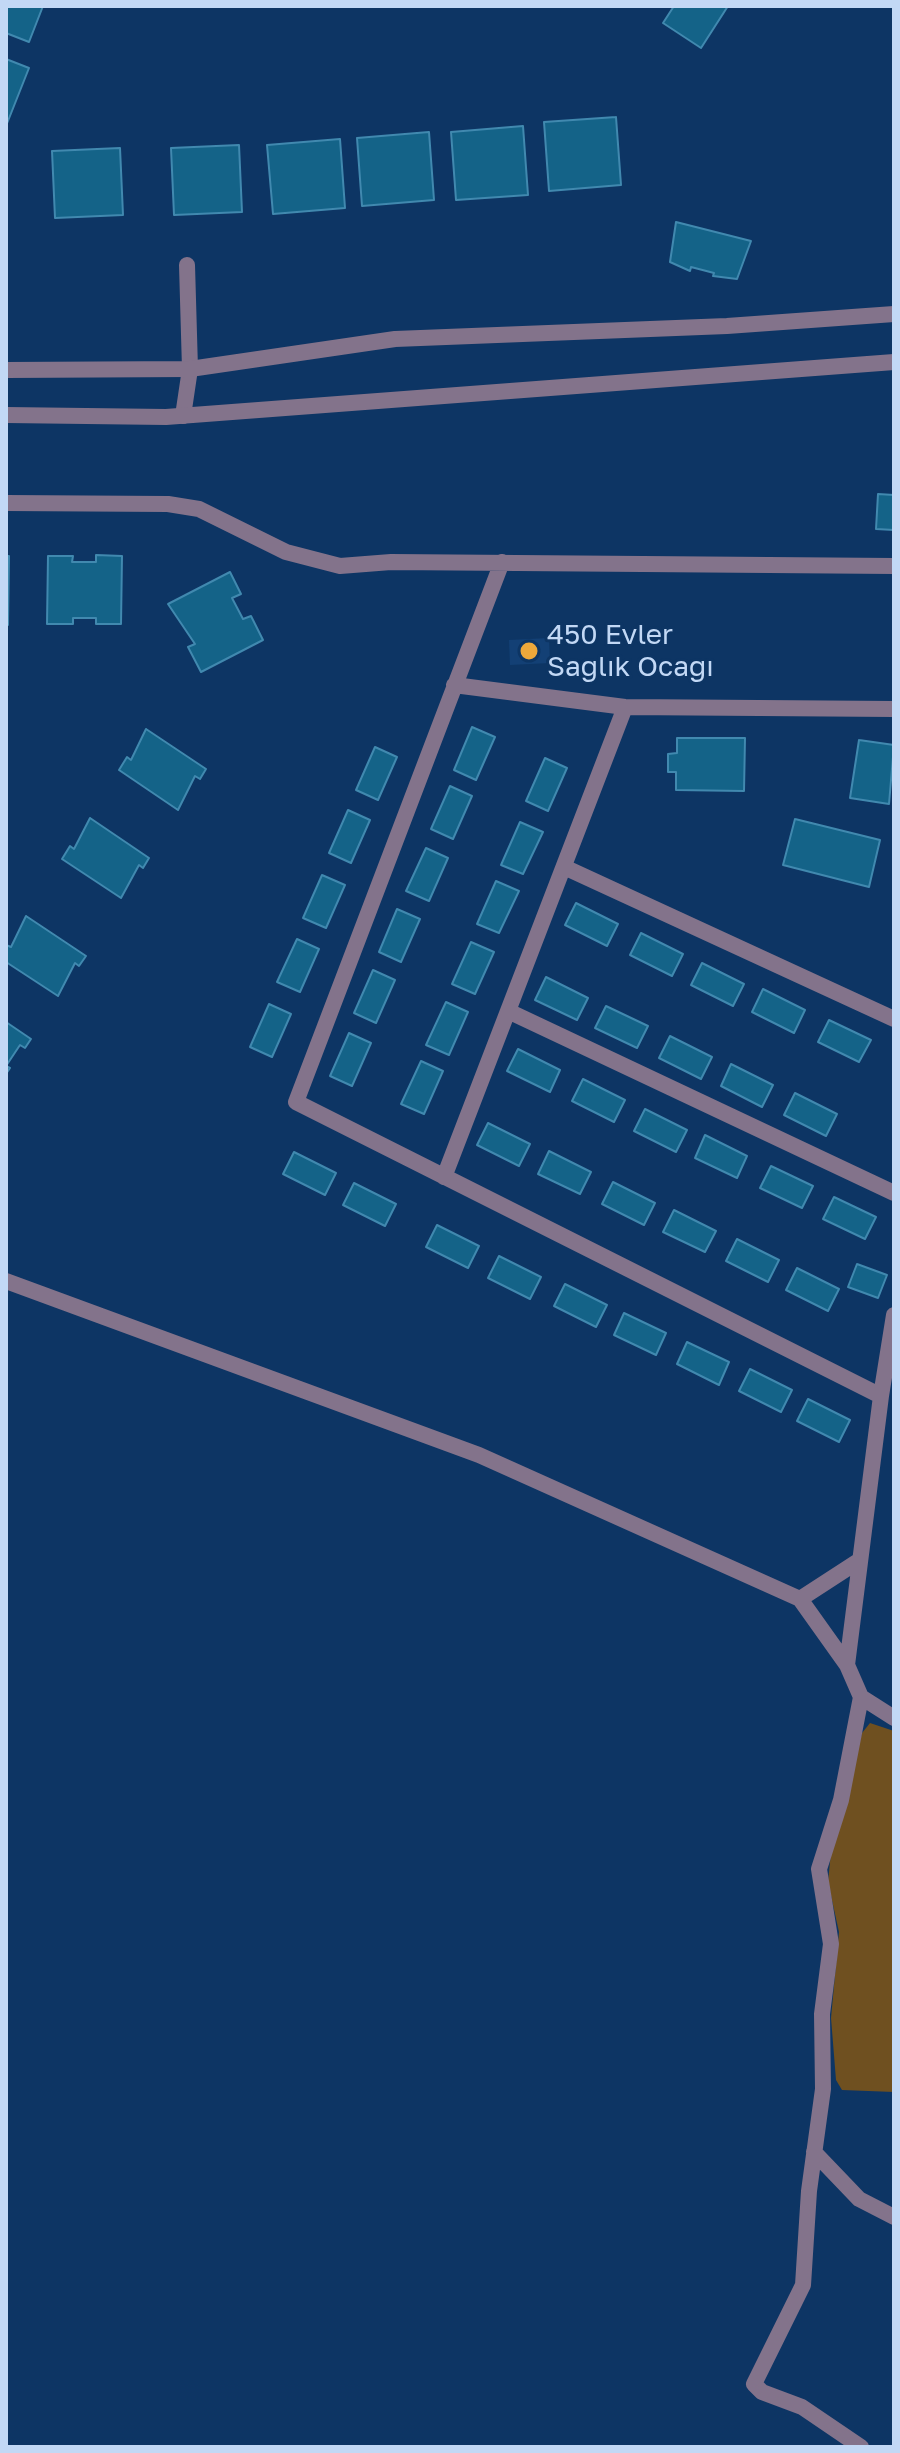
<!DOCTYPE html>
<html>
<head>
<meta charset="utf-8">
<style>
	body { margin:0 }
	#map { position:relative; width:900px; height:2453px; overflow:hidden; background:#0d3564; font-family:"Golos Text",sans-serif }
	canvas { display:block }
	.frame { position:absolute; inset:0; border:8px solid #c2d8f5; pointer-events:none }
</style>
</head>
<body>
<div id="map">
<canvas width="900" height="2453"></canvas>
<div class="frame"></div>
</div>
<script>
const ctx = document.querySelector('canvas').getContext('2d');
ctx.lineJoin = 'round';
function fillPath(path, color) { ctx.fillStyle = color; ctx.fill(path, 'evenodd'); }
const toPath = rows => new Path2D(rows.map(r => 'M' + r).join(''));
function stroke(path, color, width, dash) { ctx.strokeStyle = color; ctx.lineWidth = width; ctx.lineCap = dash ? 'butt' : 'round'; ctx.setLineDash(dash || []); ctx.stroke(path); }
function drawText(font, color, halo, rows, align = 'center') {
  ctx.font = font + ' "Golos Text",sans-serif'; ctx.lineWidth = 6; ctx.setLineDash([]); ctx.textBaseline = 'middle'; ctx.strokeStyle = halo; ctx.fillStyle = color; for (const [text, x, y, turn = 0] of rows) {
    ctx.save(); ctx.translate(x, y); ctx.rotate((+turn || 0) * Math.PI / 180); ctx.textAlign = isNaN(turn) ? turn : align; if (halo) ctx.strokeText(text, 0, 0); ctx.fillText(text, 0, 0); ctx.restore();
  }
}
fillPath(toPath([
	[549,638,550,663,510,665,509,640]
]), '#134075');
fillPath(toPath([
	[870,1723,894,1731,894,2092,842,2090,836,2080,831,2018,839,1932,828,1882,831,1852,862,1733]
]), '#6f5020');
const building = toPath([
	[6,6,43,6,29,42,6,33,6,6],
	[674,6,728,6,701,48,663,23,674,6],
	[6,59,29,68,6,126,6,59],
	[616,117,621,185,549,191,544,122,616,117],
	[523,126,528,195,456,200,451,132,523,126],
	[429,132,434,200,362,206,357,138,429,132],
	[340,139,345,208,273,214,267,145,340,139],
	[239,145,242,212,174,215,171,148,239,145],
	[120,148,123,215,55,218,52,151,120,148],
	[676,222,751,241,737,279,713,276,714,273,691,267,690,271,670,262,676,222],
	[878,494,894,495,894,530,876,529,878,494],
	[96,555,122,556,121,624,96,624,96,618,73,618,73,624,47,624,48,556,73,556,72,562,96,562,96,555],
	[6,556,9,556,8,625,6,624,6,556],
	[230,572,241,594,232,598,243,619,251,616,263,640,201,672,188,647,195,644,168,604,230,572],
	[472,727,495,737,476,780,454,770,472,727],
	[146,729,206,769,200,779,195,776,178,810,119,770,127,757,131,760,146,729],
	[677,738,745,738,744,791,676,790,676,772,668,772,668,754,677,753,677,738],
	[859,740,894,745,889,804,850,798,859,740],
	[375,747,397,757,378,800,356,790,375,747],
	[545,758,567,768,548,811,526,801,545,758],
	[450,786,472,796,453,839,431,829,450,786],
	[348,810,370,820,351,863,329,853,348,810],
	[90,818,149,858,143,868,139,865,121,898,62,859,70,846,74,849,90,818],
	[795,819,880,840,869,887,783,865,795,819],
	[520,822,543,832,523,874,501,865,520,822],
	[426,848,448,858,429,901,406,891,426,848],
	[322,875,345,885,326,928,303,918,322,875],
	[496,881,519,891,499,933,477,924,496,881],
	[576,903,618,924,607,946,565,925,576,903],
	[397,909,420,919,401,962,379,952,397,909],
	[26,916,86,956,79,966,75,963,58,996,6,962,6,945,11,947,26,916],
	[641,933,683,954,672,976,630,955,641,933],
	[297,939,319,949,300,992,277,982,297,939],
	[471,942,494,952,475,994,452,984,471,942],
	[702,963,744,984,733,1006,691,985,702,963],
	[373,970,395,980,376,1023,354,1013,373,970],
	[546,977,588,998,577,1020,535,1000,546,977],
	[763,989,805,1010,794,1033,752,1012,763,989],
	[446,1002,468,1012,449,1055,426,1045,446,1002],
	[269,1004,291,1014,272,1057,250,1047,269,1004],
	[606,1006,648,1026,637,1048,595,1028,606,1006],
	[829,1020,871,1040,859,1062,818,1042,829,1020],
	[6,1022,31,1039,25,1048,20,1045,6,1066,10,1068,6,1074,6,1022],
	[349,1033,371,1043,352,1086,330,1076,349,1033],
	[670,1036,712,1057,701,1079,659,1058,670,1036],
	[518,1049,560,1070,550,1092,507,1071,518,1049],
	[421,1061,443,1071,424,1114,401,1104,421,1061],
	[731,1064,773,1085,762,1107,721,1086,731,1064],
	[583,1079,625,1100,614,1122,572,1101,583,1079],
	[795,1093,837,1114,826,1136,784,1115,795,1093],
	[645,1109,687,1130,676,1152,634,1131,645,1109],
	[488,1123,530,1144,519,1166,477,1145,488,1123],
	[705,1135,747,1156,737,1178,695,1158,705,1135],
	[549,1151,591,1172,580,1194,538,1174,549,1151],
	[294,1152,336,1173,325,1195,283,1174,294,1152],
	[771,1166,813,1186,802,1208,760,1188,771,1166],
	[613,1182,655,1203,644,1225,602,1204,613,1182],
	[354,1183,396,1204,385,1226,343,1205,354,1183],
	[834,1197,876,1217,865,1239,823,1219,834,1197],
	[674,1210,716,1231,705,1252,663,1232,674,1210],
	[437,1225,479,1246,468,1268,426,1247,437,1225],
	[737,1239,779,1260,768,1282,726,1261,737,1239],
	[499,1256,541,1277,530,1299,488,1278,499,1256],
	[857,1264,887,1275,878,1298,848,1287,857,1264],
	[797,1268,839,1289,828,1311,786,1290,797,1268],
	[565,1284,607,1305,596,1327,554,1306,565,1284],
	[624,1313,666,1333,656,1355,614,1335,624,1313],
	[687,1342,729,1362,719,1385,677,1364,687,1342],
	[750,1369,792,1390,781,1412,739,1391,750,1369],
	[808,1399,850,1420,839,1442,797,1421,808,1399]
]);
fillPath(building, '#146388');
stroke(building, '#4189af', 2);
stroke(toPath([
	[183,416,190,369,187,265],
	[6,503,168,504,199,509,286,552,340,566,391,562,894,566],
	[502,562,296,1102,881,1396,894,1315],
	[454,685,625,707,894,709],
	[564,867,894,1019],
	[508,1011,894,1193],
	[444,1177,625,707],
	[6,1281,479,1455,800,1599,847,1665],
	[881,1396,847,1665,861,1697,894,1718],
	[800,1599,857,1562],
	[861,1697,841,1800,819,1869,831,1944,822,2014,823,2089,809,2191,803,2285,754,2384,762,2392,802,2407,861,2447],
	[814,2152,859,2199,894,2217]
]), '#83738b', 16);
stroke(toPath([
	[6,370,190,369,395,339,727,326,894,314],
	[6,415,166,417,894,362]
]), '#83738b', 16);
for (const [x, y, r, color] of [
	[529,651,10,"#eda83b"]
]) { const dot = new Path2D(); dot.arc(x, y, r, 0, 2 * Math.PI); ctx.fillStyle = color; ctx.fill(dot); stroke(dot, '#0d3564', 3); }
drawText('28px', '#c2d8f5', '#0d3564', [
	["450 Evler",547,635],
	["Sağlık Ocağı",547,667]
], 'left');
</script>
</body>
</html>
